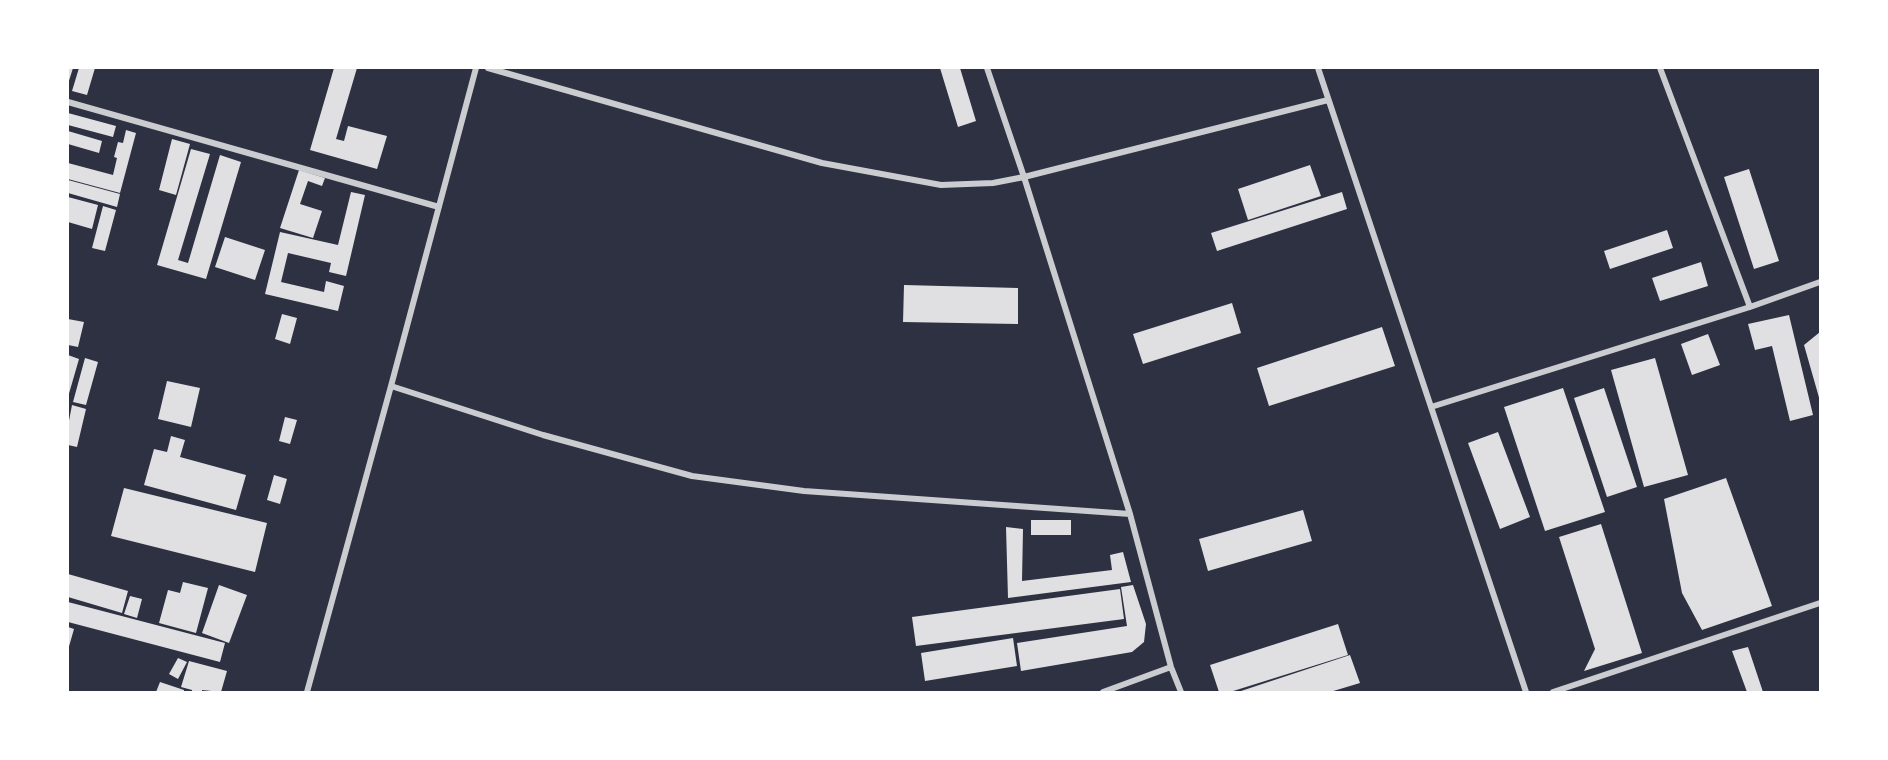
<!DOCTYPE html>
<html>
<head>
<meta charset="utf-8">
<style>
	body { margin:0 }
	#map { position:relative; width:1888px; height:760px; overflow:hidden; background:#2d3142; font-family:Montserrat,sans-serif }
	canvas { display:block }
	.frame { position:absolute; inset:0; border:69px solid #fff; pointer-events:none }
</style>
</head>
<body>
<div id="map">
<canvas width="1888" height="760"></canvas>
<div class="frame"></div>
</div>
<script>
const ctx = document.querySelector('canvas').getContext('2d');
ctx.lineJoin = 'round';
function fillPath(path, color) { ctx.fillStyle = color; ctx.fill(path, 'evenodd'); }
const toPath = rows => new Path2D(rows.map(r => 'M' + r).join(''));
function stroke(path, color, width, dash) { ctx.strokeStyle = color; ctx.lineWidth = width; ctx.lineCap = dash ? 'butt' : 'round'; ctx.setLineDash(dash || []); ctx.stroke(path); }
fillPath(toPath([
	[68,68,73,68,68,84],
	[79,68,95,68,87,95,72,91],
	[334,68,357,68,336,139,344,141,348,126,387,136,377,169,310,150],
	[940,68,960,68,976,121,958,127],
	[68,113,116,126,113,137,68,125],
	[126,130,136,133,120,193,68,179,68,163,113,175,117,158,114,157,118,142,123,143],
	[68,131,102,141,99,153,68,144],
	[172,139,190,144,176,195,159,190],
	[191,149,210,154,178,260,188,263,220,155,241,162,206,279,157,265],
	[1310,165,1321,196,1248,220,1238,189],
	[1749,169,1779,261,1754,269,1724,177],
	[299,170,325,178,322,186,308,181,300,204,322,211,313,238,280,228],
	[68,180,120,194,117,207,68,193],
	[351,192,365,195,346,276,329,272,331,263,288,253,281,282,324,292,326,281,344,286,338,311,265,294,280,232,338,245],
	[1342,192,1347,209,1217,251,1211,233],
	[68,197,98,205,92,229,68,222],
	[103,206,116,210,105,251,92,248],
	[1667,230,1673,248,1610,269,1604,251],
	[225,237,265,250,255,280,215,267],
	[1701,262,1708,286,1660,301,1652,278],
	[904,285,1018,288,1018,324,903,322],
	[1232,303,1241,333,1143,364,1133,334],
	[282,314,297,318,290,344,275,339],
	[1789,315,1813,415,1790,421,1772,346,1755,350,1748,324],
	[68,319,84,322,78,347,68,345],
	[1382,327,1395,366,1269,406,1257,368],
	[1820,332,1820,401,1804,345],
	[1708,334,1720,365,1692,375,1681,344],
	[68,355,79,359,68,397],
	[85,358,98,362,86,405,73,402],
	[1655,358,1688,475,1644,487,1611,370],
	[167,381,200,388,191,427,158,419],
	[1563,388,1605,512,1545,531,1504,407],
	[1604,388,1637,487,1607,497,1574,398],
	[72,405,86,409,77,447,68,445,68,426],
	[285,417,297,420,290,444,279,441],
	[1498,432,1530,517,1500,529,1468,443],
	[171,436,185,440,180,457,246,475,236,510,144,485,154,449,167,452],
	[274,475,287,479,280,504,267,500],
	[1726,478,1772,606,1702,630,1682,593,1664,499],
	[124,488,267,523,255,572,111,536],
	[1303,510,1312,541,1208,571,1199,539],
	[1031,520,1071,520,1071,535,1031,535],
	[1601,524,1642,653,1584,671,1595,649,1559,537],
	[1006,527,1023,529,1022,581,1112,570,1110,555,1123,552,1131,582,1008,598],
	[68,574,128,591,122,613,68,597],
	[183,582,208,588,196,633,159,623,168,590,180,593],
	[219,585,247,595,229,643,202,633],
	[1133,585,1146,624,1144,642,1132,652,1021,671,1017,643,1127,626,1121,587],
	[1120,589,1124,619,916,646,912,617],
	[130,596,142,599,137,618,124,614],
	[68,602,225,643,220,662,68,622],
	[1338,624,1348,655,1230,692,1219,692,1210,665],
	[68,627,74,629,68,650],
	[1013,638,1017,666,925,681,921,653],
	[1748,647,1763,692,1747,692,1732,651],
	[1350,655,1360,683,1330,692,1238,692],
	[178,658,187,662,178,679,169,674],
	[189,661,227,671,221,692,202,690,202,692,192,692,192,690,181,687],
	[160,682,184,690,184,692,156,692]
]), '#e0e0e3');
stroke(toPath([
	[488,68,822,163,941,185,993,183,1024,177,1328,100],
	[987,68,1024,177,1130,514,1171,667,1181,692],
	[1318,68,1526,692],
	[1660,68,1750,307],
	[68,102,439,207],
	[391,386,543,435,692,476,804,491,1130,514],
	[1431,407,1750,307,1820,282],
	[307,692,391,386,476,68],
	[1103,692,1171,667],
	[1553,692,1820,603]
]), '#caccd0', 6);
</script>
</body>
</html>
